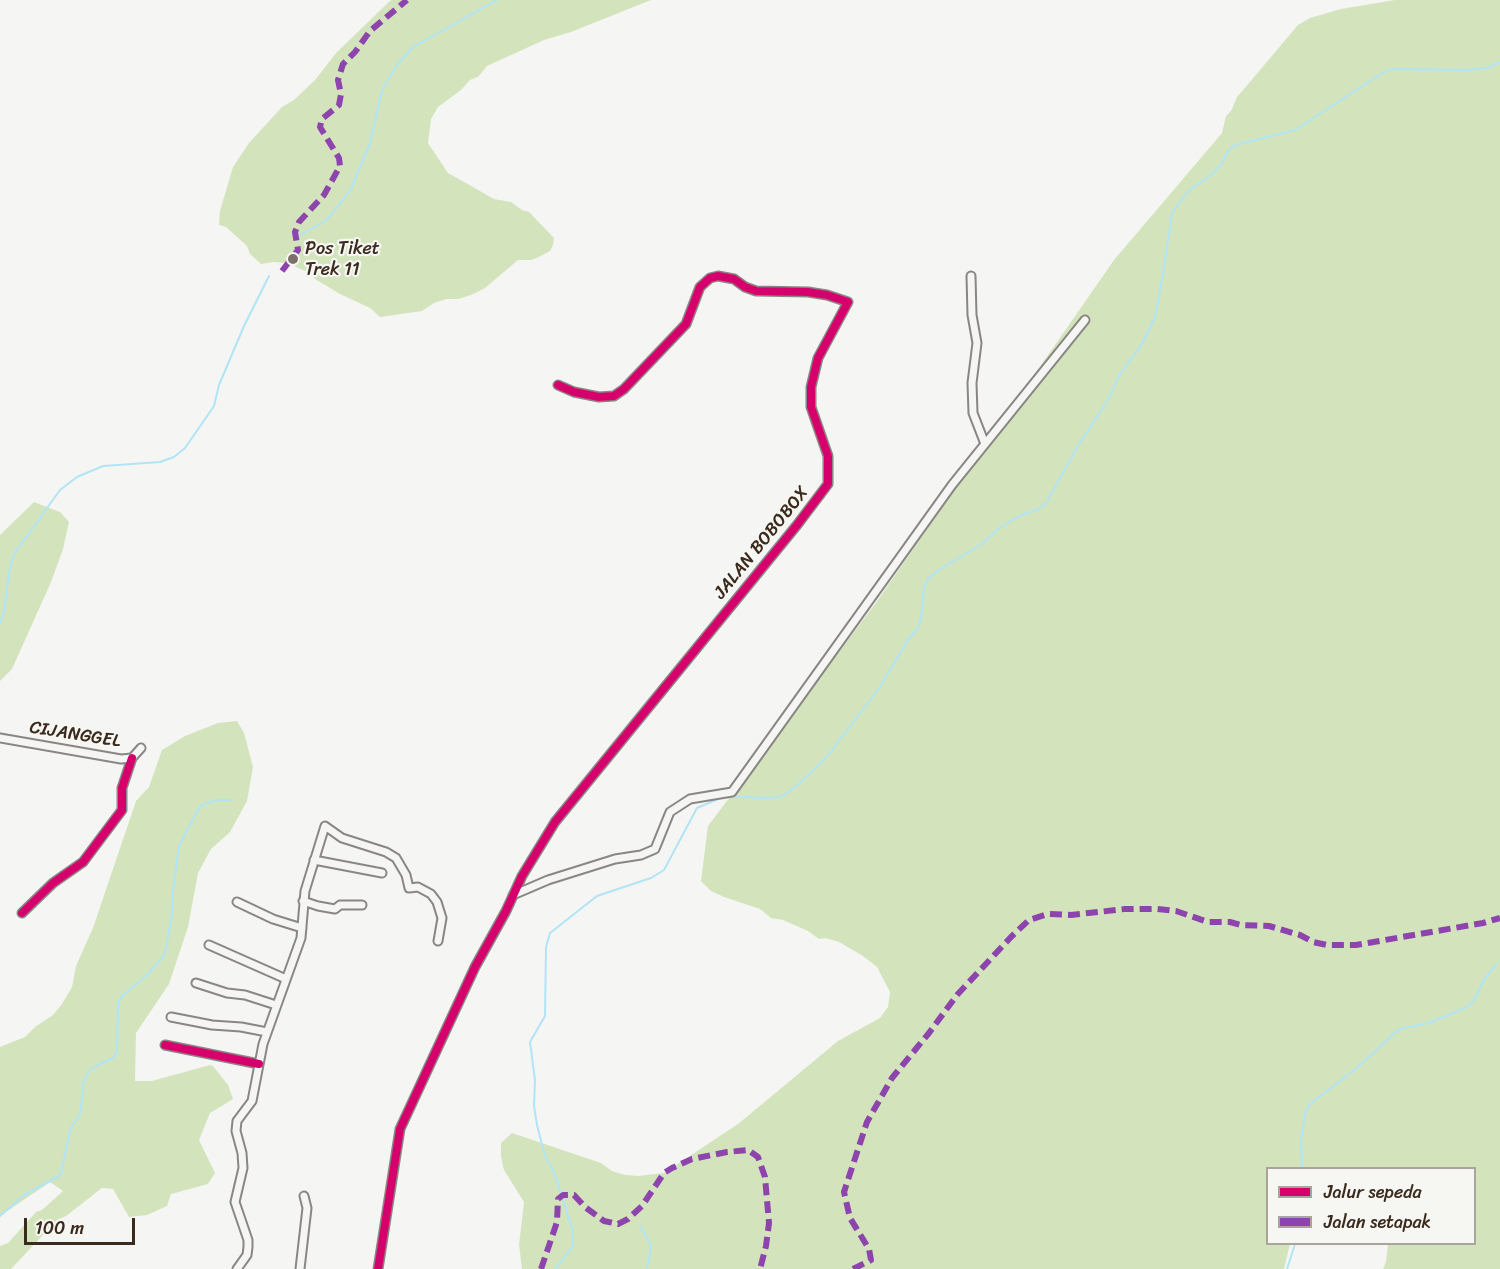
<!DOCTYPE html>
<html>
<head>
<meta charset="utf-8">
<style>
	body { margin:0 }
	#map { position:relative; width:1500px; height:1269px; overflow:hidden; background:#f5f5f3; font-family:Sriracha,sans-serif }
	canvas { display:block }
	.legend { position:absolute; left:1266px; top:1167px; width:210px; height:78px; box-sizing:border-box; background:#f6f6f2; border:2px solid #aba49d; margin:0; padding:8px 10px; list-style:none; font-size:18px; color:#3b2a1e }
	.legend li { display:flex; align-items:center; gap:12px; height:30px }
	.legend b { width:30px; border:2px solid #aba49d }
	.scale { position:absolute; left:24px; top:1218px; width:111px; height:27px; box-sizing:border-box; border:3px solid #3b2a1e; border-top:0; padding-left:8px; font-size:18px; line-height:21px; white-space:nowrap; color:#3b2a1e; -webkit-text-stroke:4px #f6f6f2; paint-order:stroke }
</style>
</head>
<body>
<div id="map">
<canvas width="1500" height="1269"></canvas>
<ul class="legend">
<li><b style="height:8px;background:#d6006c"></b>Jalur sepeda</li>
<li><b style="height:8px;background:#8e44ad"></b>Jalan setapak</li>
</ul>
<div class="scale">100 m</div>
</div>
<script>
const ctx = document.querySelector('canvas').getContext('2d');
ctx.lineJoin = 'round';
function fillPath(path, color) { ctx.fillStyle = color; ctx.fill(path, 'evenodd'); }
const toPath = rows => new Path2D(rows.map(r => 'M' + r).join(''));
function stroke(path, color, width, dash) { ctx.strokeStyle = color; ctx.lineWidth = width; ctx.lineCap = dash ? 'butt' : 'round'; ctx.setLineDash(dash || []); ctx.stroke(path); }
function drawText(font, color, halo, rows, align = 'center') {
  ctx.font = font + ' Sriracha,sans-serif'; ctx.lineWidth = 4.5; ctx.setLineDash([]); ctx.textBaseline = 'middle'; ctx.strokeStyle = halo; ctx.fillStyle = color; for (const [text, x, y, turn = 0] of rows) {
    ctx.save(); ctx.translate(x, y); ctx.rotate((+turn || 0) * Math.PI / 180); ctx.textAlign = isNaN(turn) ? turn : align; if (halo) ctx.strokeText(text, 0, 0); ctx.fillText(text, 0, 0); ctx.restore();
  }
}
fillPath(toPath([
	[391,0,651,0,571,32,544,40,487,66,478,77,470,80,461,90,438,107,431,119,428,143,448,173,494,199,511,202,522,210,529,212,554,238,553,245,550,251,537,258,531,260,518,260,485,288,471,295,458,299,446,299,434,303,422,311,380,317,370,308,340,294,315,279,310,273,287,263,274,262,261,264,250,254,247,246,226,227,219,225,220,211,233,167,249,143,282,107,294,100,315,80,337,52],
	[1395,0,1500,0,1500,1269,1383,1269,1386,1262,1388,1244,1474,1244,1474,1168,1268,1168,1268,1244,1290,1244,1284,1269,522,1269,519,1245,524,1202,504,1170,501,1157,501,1143,512,1133,601,1163,612,1171,625,1175,638,1176,664,1173,738,1124,838,1041,880,1018,888,1007,890,992,877,967,863,956,839,942,825,938,819,939,808,931,783,920,771,918,760,909,724,897,711,891,701,881,708,826,875,604,1114,260,1222,133,1226,116,1231,111,1237,97,1249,83,1298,25,1310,18,1341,9],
	[34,502,60,512,69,522,63,549,51,582,12,669,0,681,0,535],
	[237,721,244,733,253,767,247,801,230,832,211,849,198,873,188,927,169,984,136,1033,135,1081,152,1081,210,1065,213,1066,228,1085,233,1099,210,1113,199,1140,215,1173,208,1184,171,1194,167,1206,147,1215,129,1217,113,1189,102,1188,66,1216,57,1220,11,1269,0,1269,0,1246,8,1243,36,1212,42,1210,63,1191,50,1182,0,1216,0,1047,25,1037,35,1027,53,1015,62,1004,72,987,76,966,93,928,136,801,149,787,162,750,185,736,218,723]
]), '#d3e4bd');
stroke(toPath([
	[299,236,327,220,351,189,370,143,382,90,397,65,413,47,497,0],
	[0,623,4,613,10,567,14,554,60,490,77,477,103,466,160,462,174,457,185,448,214,406,219,385,244,326,269,276],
	[1302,1168,1301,1139,1306,1110,1311,1103,1357,1068,1399,1029,1428,1023,1465,1008,1473,1002,1485,978,1497,964],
	[0,1216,24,1195,59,1176,61,1172,71,1127,80,1115,84,1079,92,1068,113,1058,117,1052,118,1003,122,996,147,975,163,957,166,949,172,914,173,891,179,846,200,806,216,800,231,800],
	[640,1226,650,1243,650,1253,647,1269],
	[555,1269,573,1246,573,1231,554,1172,545,1156,537,1125,534,1106,535,1080,530,1042,545,1016,546,947,550,933,597,896,651,878,664,870,697,808,725,796,764,798,780,797,793,789,825,759,880,687,907,641,918,628,921,618,924,588,928,579,937,571,982,544,998,529,1019,516,1038,509,1046,503,1078,446,1111,395,1118,377,1142,344,1155,317,1163,274,1172,213,1190,189,1207,178,1222,164,1227,152,1235,145,1295,130,1384,72,1394,69,1467,70,1488,68,1500,62],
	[1287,1269,1295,1244]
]), '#b1e4f5', 2);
const minor = toPath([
	[971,276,972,315,977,343,972,383,973,413,985,444],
	[0,738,121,759,132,758,141,748],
	[314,860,382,873],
	[513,895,548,880,615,859,641,855,655,849,670,812,690,799,732,792,952,485,1085,320],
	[303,901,318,906,335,909,340,905,362,905],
	[237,902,273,919,302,928],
	[22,913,53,883,83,862,122,810,122,788,132,758],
	[209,945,286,979],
	[196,983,227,993,245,995,276,1005],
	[171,1017,212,1025,241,1027,267,1032],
	[165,1045,259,1064],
	[237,1269,247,1255,248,1247,248,1240,235,1202,243,1168,242,1153,236,1131,237,1121,252,1101,263,1044,301,938,305,891,325,826,342,838,386,852,396,858,406,875,409,888,418,887,431,894,437,902,442,918,438,941],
	[300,1269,307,1208,304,1196],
	[378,1269,400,1129,475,967,506,911,522,876,555,822,797,525,828,484,828,456,811,407,811,387,818,358,848,302,827,295,808,292,756,291,745,287,734,279,718,276,710,278,700,287,686,324,624,389,614,396,599,397,574,392,558,385]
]);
stroke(minor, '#8a8683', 11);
stroke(minor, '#f5f5f3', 7);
stroke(toPath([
	[282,271,298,250,295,232,299,222,324,195,340,166,339,158,320,127,322,119,339,105,341,94,338,80,343,64,355,52,370,31,407,0],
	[541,1269,557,1222,558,1199,563,1195,574,1195,585,1207,604,1221,618,1224,628,1219,642,1206,664,1173,672,1168,692,1159,727,1152,748,1150,758,1157,765,1177,769,1223,766,1246,760,1269],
	[853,1269,871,1260,869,1249,850,1218,844,1192,867,1122,892,1078,929,1033,957,995,1011,937,1029,920,1048,914,1071,915,1125,909,1157,909,1176,911,1208,922,1230,922,1241,925,1269,926,1300,935,1313,942,1327,945,1356,945,1483,923,1500,918]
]), '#8e44ad', 6, [12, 6]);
stroke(toPath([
	[22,913,53,883,83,862,122,810,122,788,132,758],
	[165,1045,259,1064],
	[378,1269,400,1129,475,967,506,911,522,876,555,822,797,525,828,484,828,456,811,407,811,387,818,358,848,302,827,295,808,292,756,291,745,287,734,279,718,276,710,278,700,287,686,324,624,389,614,396,599,397,574,392,558,385]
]), '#d6006c', 8);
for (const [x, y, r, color] of [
	[293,259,6,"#7c7169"]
]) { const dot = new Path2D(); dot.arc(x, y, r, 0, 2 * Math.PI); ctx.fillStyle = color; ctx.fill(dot); stroke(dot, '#f6f6f2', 2); }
drawText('18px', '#3b2a1e', '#f6f6f2', [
	["Pos Tiket",305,249],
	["Trek 11",305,270]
], 'left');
drawText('18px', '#3b2a1e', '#f6f6f2', [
	["JALAN BOBOBOX",762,543,-51],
	["CIJANGGEL",75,735,9]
]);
</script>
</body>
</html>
